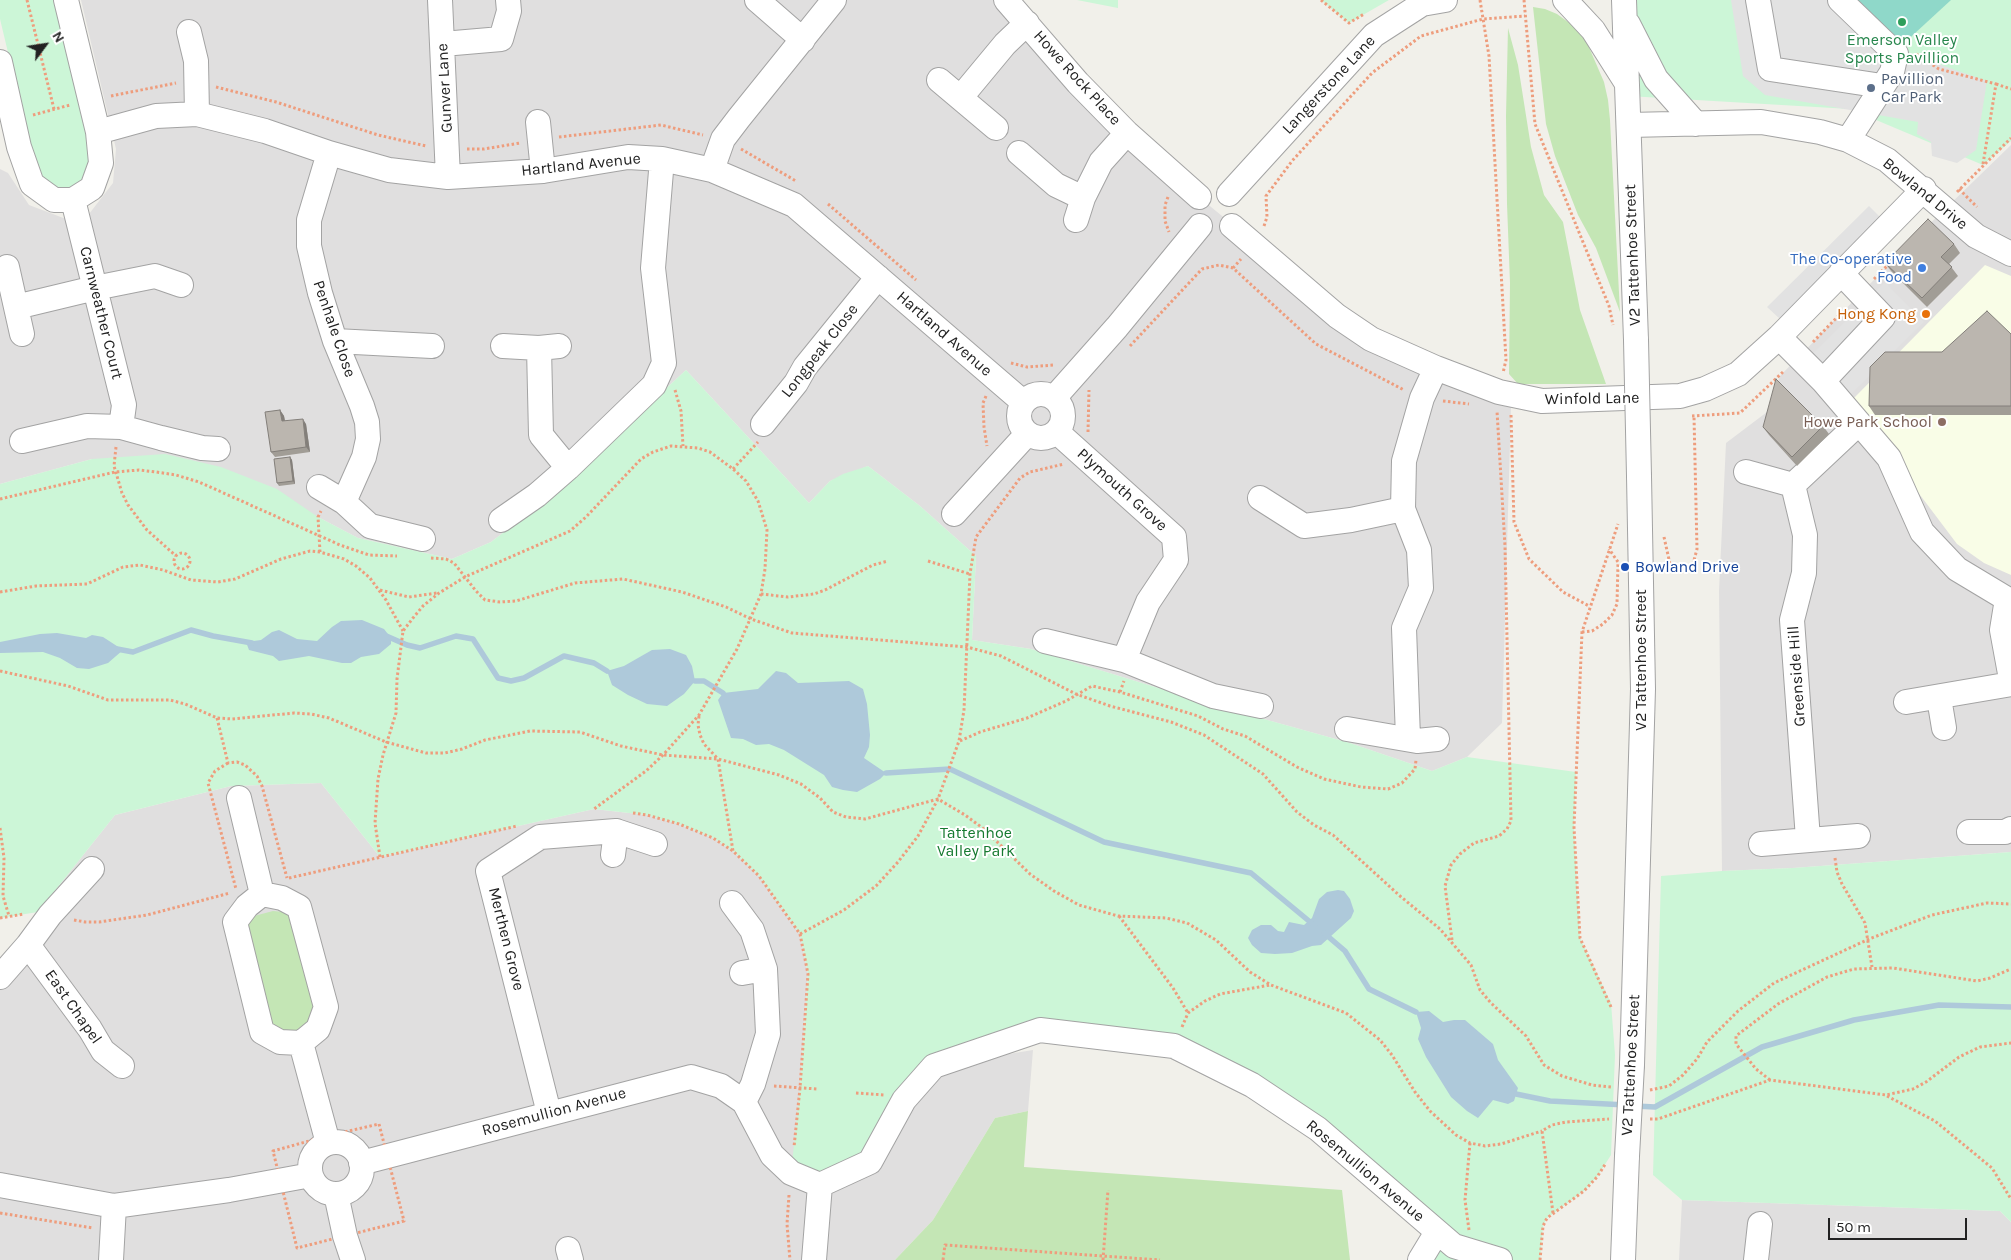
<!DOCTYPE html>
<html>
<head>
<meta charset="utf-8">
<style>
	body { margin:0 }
	#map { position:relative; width:2011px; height:1260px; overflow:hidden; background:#f1f0ea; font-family:Karla,sans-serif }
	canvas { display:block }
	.north { position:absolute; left:20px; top:20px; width:50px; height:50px; -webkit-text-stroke:4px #fff; paint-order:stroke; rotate:59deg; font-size:14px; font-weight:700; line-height:20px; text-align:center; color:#222 }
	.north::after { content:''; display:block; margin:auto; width:18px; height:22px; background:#222; clip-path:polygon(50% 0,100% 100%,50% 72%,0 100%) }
	.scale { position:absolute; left:1828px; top:1218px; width:139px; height:22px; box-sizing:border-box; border:2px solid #222; border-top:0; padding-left:6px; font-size:15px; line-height:18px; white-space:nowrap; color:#222; -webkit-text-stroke:4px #fff; paint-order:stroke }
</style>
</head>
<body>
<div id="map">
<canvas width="2011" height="1260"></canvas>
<div class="north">N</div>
<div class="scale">50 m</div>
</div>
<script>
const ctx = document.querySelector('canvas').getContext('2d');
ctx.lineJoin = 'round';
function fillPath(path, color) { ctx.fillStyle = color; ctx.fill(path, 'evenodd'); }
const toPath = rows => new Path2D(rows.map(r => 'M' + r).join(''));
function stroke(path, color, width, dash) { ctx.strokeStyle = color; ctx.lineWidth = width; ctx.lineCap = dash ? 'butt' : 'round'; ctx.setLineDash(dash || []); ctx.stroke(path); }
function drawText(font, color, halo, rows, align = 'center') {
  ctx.font = font + ' Karla,sans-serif'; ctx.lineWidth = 4; ctx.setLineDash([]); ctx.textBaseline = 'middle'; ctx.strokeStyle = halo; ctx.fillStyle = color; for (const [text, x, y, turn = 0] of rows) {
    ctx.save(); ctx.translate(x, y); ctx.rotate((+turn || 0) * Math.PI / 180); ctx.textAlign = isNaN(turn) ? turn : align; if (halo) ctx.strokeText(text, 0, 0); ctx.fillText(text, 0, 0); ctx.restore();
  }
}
fillPath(toPath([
	[81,0,1006,0,1199,197,1371,339,1511,406,1502,723,1467,757,1432,771,1350,743,1217,706,1031,649,972,640,976,556,920,506,868,466,830,481,809,503,686,370,542,503,491,542,452,559,358,538,318,517,92,459,0,484,0,169,8,173,29,205,66,219,89,214,113,183,116,149],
	[2011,145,2011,852,1793,868,1722,871,1719,591,1726,443,1767,412,1780,376,1911,242],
	[321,783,380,857,594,809,647,815,679,824,713,838,733,851,759,876,800,934,808,974,800,1088,1033,1050,1028,1111,995,1118,933,1220,895,1260,0,1260,0,964,38,912,115,815,231,786],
	[1682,1200,2000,1211,2011,1222,2011,1260,1679,1260]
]), '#e0dfdf');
fillPath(toPath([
	[1985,265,2011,276,2011,575,1984,563,1957,544,1911,483,1894,447,1854,398]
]), '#f9fde7');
fillPath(toPath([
	[1533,7,1545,9,1557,14,1579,30,1588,45,1604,82,1608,100,1610,120,1620,312,1596,248,1578,215,1555,156,1546,124],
	[1508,28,1518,65,1531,147,1544,195,1563,222,1580,310,1606,384,1518,384,1509,374,1510,283,1507,204,1506,116],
	[273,911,284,912,291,917,317,1021,313,1031,272,1034,244,926,254,916],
	[1028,1111,1024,1167,1342,1190,1350,1260,895,1260,933,1220,995,1118]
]), '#c4e6b5');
fillPath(toPath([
	[0,0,58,0,93,162,87,176,77,187,53,190,38,178,0,19],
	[1077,0,1118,0,1118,8],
	[1321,0,1389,0,1349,23],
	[1629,0,2011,0,2011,141,1983,165,1850,109,1628,96],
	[686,370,809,503,830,481,843,474,868,466,920,506,976,556,972,640,1031,649,1217,706,1350,743,1432,771,1467,757,1576,772,1574,827,1580,938,1611,1003,1615,1055,1611,1155,1597,1177,1584,1191,1547,1218,1543,1226,1540,1260,1411,1260,1431,1227,1318,1129,1174,1046,1040,1030,934,1066,870,1162,820,1185,791,1173,800,1088,808,974,800,934,759,876,733,851,713,838,679,824,647,815,594,809,380,857,321,783,231,786,115,815,38,912,0,918,0,484,92,459,165,454,221,467,277,489,318,517,358,538,452,559,491,542,542,503],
	[2011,852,2011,1222,2000,1211,1682,1200,1653,1175,1661,876,1722,871,1793,868]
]), '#ccf6d7');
fillPath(toPath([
	[1855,0,1951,0,1901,46]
]), '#8fd8c9');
fillPath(toPath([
	[1731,0,1846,0,1893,45,1921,58,1987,81,1976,150,1957,163,1932,156,1931,142,1917,134,1918,122,1765,95,1743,76],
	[1869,206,1888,225,1780,319,1767,307],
	[1885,282,1924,322,1846,399,1807,359]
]), '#e2e2e2');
fillPath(toPath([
	[362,620,384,629,391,638,391,644,379,654,361,657,351,663,342,663,309,656,279,661,273,656,249,650,246,642,261,640,272,632,279,630,297,639,317,641,332,627,341,621],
	[57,633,86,638,92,635,103,637,123,650,108,663,89,669,77,668,60,658,43,652,0,653,0,642,40,634],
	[670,649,686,655,692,666,695,681,684,694,667,706,647,704,628,695,612,685,607,671,624,666,652,650],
	[776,671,786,673,798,683,849,681,863,689,867,704,870,735,869,747,864,758,886,773,880,779,857,792,843,790,832,787,824,775,784,750,769,744,756,745,743,739,731,738,718,700,723,693,758,689],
	[1338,890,1344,891,1350,899,1354,911,1351,918,1321,945,1312,946,1292,953,1275,954,1261,953,1252,945,1248,938,1252,930,1261,925,1271,925,1278,931,1284,932,1289,922,1304,925,1312,918,1319,899,1327,892],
	[1429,1011,1443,1022,1454,1020,1465,1020,1493,1044,1498,1060,1518,1088,1514,1101,1508,1104,1493,1100,1478,1118,1467,1111,1451,1097,1426,1057,1418,1039,1421,1028,1416,1012]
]), '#aec9da');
stroke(toPath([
	[384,635,407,645,420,648,456,636,473,639,498,678,511,681,524,678,564,656,594,663,607,671],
	[117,649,133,652,191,630,213,636,252,643],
	[695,681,704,681,723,693],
	[886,773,950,769,1104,842,1251,873,1315,926],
	[1324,933,1345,951,1369,989,1416,1012],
	[1516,1094,1550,1101,1626,1105],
	[1635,1106,1655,1107,1762,1047,1854,1020,1939,1005,2011,1007]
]), '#aec9da', 5.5);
const minor = toPath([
	[440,0,448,177],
	[757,0,803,40],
	[1006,0,1078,83,1127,133,1199,197],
	[1565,0,1593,30,1626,82],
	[1624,0,1636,340],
	[1758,0,1770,69,1882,86],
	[1840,0,1896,54,1892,72,1848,140],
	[1628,24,1656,79,1696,124],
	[189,32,196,61,197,114],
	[443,44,501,39,509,11,508,0],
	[0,62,19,147,32,184,54,200,73,200,92,188,101,163,98,132,66,0],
	[939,80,996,128],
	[961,97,1005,44,1027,23],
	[538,122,543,171],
	[1629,125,1761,122,1820,132,1848,140,1887,160,1976,236,2011,254],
	[98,132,156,116,197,114,265,131,329,153,389,170,448,177,543,171,628,157,662,159,712,170,794,205,1023,402],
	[329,153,309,220,309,246,320,293,335,341,362,406,367,422,368,439,364,457,344,502],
	[1019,153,1056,185,1083,198,1101,162,1127,133],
	[712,170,723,139,739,118,834,0],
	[1229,194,1374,35,1422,4,1445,0],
	[73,200,124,405,121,427],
	[1076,220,1083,198],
	[1232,226,1337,316,1371,339,1436,368,1499,392,1542,401,1680,396,1705,389,1738,374,1779,337,1924,189],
	[7,267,22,334],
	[16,307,95,288,155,276,181,285],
	[1779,337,1823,381,1889,458,1922,532,1957,569,2007,599,2011,600],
	[335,341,432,346],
	[503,346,539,348,559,346],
	[539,348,541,435,568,468,654,385,664,363,653,268,662,159],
	[1823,381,1883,317,1841,273],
	'1019 416a22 22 0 1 1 44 0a22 22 0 1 1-44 0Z',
	[1054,398,1117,327,1200,226],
	[763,424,796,383,805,367,878,277],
	[1057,432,1174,537,1176,560,1148,602,1124,660],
	[22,441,87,426,121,427,161,438,202,448,218,449],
	[1746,472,1793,485],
	[319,487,344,502,370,526,423,539],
	[1260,498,1304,526,1351,520,1403,509],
	[954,514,1027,434],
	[501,520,537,495,568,468],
	[2007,599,2002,630,2011,679],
	[1045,641,1124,660,1213,696,1261,706],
	[1939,698,1944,728],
	[1906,702,2011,684],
	[1347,729,1417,741,1437,739],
	[1408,738,1404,628,1421,588,1419,550,1403,509,1404,461,1422,398,1436,368],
	[239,798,262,894],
	[1969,832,2005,832,2011,829],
	[1808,839,1792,620,1804,573,1805,535,1793,485,1859,423],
	[1761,844,1858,836],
	[613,855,616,831],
	[732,903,752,930,765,969,768,1034,753,1084,744,1102],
	[28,945,50,915,92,869],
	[742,973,765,969],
	[0,977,28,945,90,1029,103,1051,122,1066],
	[301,1043,318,1029,326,1007,299,907,282,898,262,894,247,906,235,922,262,1032,280,1042,301,1043,328,1143],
	[1632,1065,1643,689,1639,476],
	[549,1113,488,871,540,837,616,831,655,844],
	'310 1168a26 26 0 1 1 52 0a26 26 0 1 1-52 0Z',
	[361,1163,691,1077,721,1086,744,1102,772,1155,791,1173,820,1185,870,1162,904,1100,934,1066,1040,1030,1174,1046,1252,1085,1318,1129,1454,1246,1500,1260],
	[0,1185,114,1206,229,1190,311,1175],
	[336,1194,345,1236,353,1260],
	[568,1249,571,1260],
	[111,1260,114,1206],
	[814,1260,820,1185],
	[1420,1260,1437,1232],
	[1623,1260,1627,1156],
	[1756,1260,1760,1224]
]);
stroke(minor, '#a3a3a3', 26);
stroke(toPath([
	[27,0,54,109],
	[1321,0,1349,23,1364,14],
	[1480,0,1489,56,1506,360,1503,373],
	[1524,0,1535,124,1609,306,1613,325],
	[1916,54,1939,69,1996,84,1983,164],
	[1996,84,2011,89],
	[216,87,276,102,378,135,426,146],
	[111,96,176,83],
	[33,115,70,105],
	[559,137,661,125,703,135],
	[467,149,484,149,520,143],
	[741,149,796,181],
	[1959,189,1977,207],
	[1957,192,2011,138],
	[1168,197,1165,205,1165,221,1169,232],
	[828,204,916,280],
	[1264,226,1267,217,1266,196,1292,161,1372,73,1421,36,1483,19,1525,16],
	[1233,268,1241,259],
	[1874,279,1889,264],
	[1813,342,1847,307],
	[1130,346,1202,269,1219,265,1233,268,1316,344,1404,390],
	[1011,363,1027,367,1054,365],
	[675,390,681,411,683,446],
	[986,396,983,403,984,427,987,446],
	[1443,401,1469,404],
	[1511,415,1514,522,1529,559,1563,592,1589,606],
	[1692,416,1740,413,1784,371],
	[1088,432,1089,390],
	[116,447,114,466,122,493,128,505,147,530,176,556],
	[733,469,758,442],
	[0,499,115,472,139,470,156,472,176,475,199,482,340,545,369,555,397,556],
	[1664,537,1670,564,1682,572,1693,564,1697,549,1694,416],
	[320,552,318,517,321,511],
	'174 561a8 8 0 1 1 16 0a8 8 0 1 1-16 0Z',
	[431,558,446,559,454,563,476,591,485,600,500,602,516,601,575,583,623,579,682,592,726,607,751,619,792,633,967,647,1001,656,1076,694,1110,706,1171,722,1204,735,1263,774,1297,812,1314,825,1333,835,1400,896,1440,929,1471,965,1480,990,1491,1003,1526,1036,1544,1065,1562,1076,1592,1085,1611,1087],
	[928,561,970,574],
	[380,590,409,597,437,593],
	[0,592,36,586,87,584,123,567,140,565,163,570,191,580,218,582,235,579,281,559,310,551,320,552,344,559,356,566,370,578,386,600,403,631],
	[761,594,788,597,814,594,825,590,873,565,888,561],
	[1582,632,1592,631,1603,624,1612,615,1617,604,1618,562,1609,549],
	[0,671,68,686,108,700,170,700,185,704,217,718,232,719,294,713,311,714,329,718,386,742,426,753,445,753,462,749,485,740,530,731,580,732,621,746,663,755,718,759,779,775,801,784,820,798,833,812,846,817,865,819,938,799,965,815,984,829,1030,874,1054,891,1079,905,1118,916,1166,918,1187,923,1216,940,1250,972,1271,985,1346,1013,1380,1040,1392,1055,1415,1092,1430,1111,1456,1135,1470,1143,1485,1146,1501,1144,1542,1131],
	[1120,692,1124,681],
	[699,716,698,725,700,735,704,744,718,759,733,851],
	[217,718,228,763,237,762,245,765,257,776,262,786,287,878],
	[960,741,980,732,1027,718,1066,701,1092,686,1120,692,1198,716,1223,729,1245,736,1297,767,1324,779,1361,787,1388,789,1402,783,1415,769,1416,760],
	[228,763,215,771,208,783,236,889],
	[633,813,647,815,679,824,713,838,733,851,759,876,800,934,808,974,800,1088,794,1147],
	[0,828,4,858,3,896,9,916],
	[380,857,375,823,378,779,383,755,396,713,397,679,403,631,413,618,423,606,439,593,465,577,570,531,586,517,641,459,653,452,671,446,698,448,710,452,733,469,746,481,758,501,767,530,765,569,761,594,737,649,699,715,663,755,646,771,594,809],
	[1835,858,1837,872,1842,884,1865,923,1872,967],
	[289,878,517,826],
	[1119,916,1173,988,1188,1013],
	[0,918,24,914],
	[74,920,85,922,99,922,147,915,230,893],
	[800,934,844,910,876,886,898,862,918,836,938,799,959,741,964,710,970,574,976,537,1020,478,1030,472,1064,464],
	[1452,940,1445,886,1451,865,1460,854,1474,843,1499,836,1507,829,1511,821,1505,546,1497,411],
	[1611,1007,1580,938,1574,827,1582,632,1618,524],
	[1182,1027,1188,1013,1205,1001,1220,994,1270,985],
	[1770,1080,1756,1069,1736,1044,1736,1036,1778,1004,1827,977,1854,969,1893,968,1977,981,1990,978,2011,969],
	[774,1086,817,1089],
	[1650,1090,1669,1086,1683,1075,1697,1059,1707,1042,1738,1011,1774,983,1869,939,1932,915,1987,903,2011,904],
	[856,1093,885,1095],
	[1887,1096,1935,1121,1992,1168,2011,1199],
	[1650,1119,1658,1119,1770,1080,1886,1095,1913,1089,1926,1082,1959,1057,1980,1047,2011,1043],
	[379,1124,404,1221,297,1248,273,1151,327,1136,379,1124],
	[789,1195,787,1224,790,1260],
	[0,1213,93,1228],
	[1553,1213,1542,1131,1552,1125,1566,1122,1609,1119],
	[1469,1230,1465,1200,1470,1143],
	[943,1260,945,1245,1160,1260],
	[1103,1260,1108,1190],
	[1540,1260,1543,1226,1547,1218,1584,1191,1597,1177,1606,1163]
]), '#ee9d7d', 3, [2.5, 2.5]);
stroke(minor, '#fff', 24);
const minorBridge = toPath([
	[1636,340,1639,476],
	[1627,1156,1632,1065]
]);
stroke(minorBridge, '#a3a3a3', 26, []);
stroke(minorBridge, '#fff', 24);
fillPath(toPath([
	[1954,244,1960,253,1949,264,1958,276,1927,307,1891,271,1885,263],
	[2011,334,2011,415,1875,415,1869,406,1942,352],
	[280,410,284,416,285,421,306,424,310,452,275,457,271,452],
	[1823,426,1829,434,1797,466,1769,435,1763,427],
	[290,457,292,460,295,484,279,486,277,483]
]), '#a19d96');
fillPath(toPath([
	[280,410,284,416,286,427,282,421],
	[303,419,306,424,310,452,306,447],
	[290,457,292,460,295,484,293,481]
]), '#837f7a');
const building = toPath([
	[1928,219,1954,244,1941,257,1952,267,1922,298,1885,263,1928,219],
	[1987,311,2011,334,2011,406,1869,406,1870,367,1885,352,1942,352,1987,311],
	[1776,379,1823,426,1792,457,1763,427,1776,379],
	[280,410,282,421,303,419,306,447,271,452,265,412,280,410],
	[290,457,293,481,277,483,274,459,290,457]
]);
fillPath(building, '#bbb6af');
stroke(building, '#837f7a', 1);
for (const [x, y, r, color] of [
	[1902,22,5,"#2e9e5b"],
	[1871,88,5,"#5c6f8a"],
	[1922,268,5,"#3f7fe0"],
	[1926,314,5,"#e8710a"],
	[1942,422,5,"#8d6e63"],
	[1625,567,5,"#1a4fb4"]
]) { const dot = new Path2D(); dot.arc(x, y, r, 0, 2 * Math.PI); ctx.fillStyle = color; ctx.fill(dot); stroke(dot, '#fff', 2); }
drawText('16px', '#27864d', '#fff', [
	["Emerson Valley",1902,40],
	["Sports Pavillion",1902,58]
]);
drawText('16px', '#222', '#fff', [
	["Howe Rock Place",1077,78,48],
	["Langerstone Lane",1329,85,-47],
	["Gunver Lane",445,88,-93],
	["Hartland Avenue",581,165,-6],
	["Bowland Drive",1925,194,39],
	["V2 Tattenhoe Street",1633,255,-92],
	["Carnweather Court",101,313,76],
	["Penhale Close",334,329,71],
	["Hartland Avenue",944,334,41],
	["Longpeak Close",820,351,-52],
	["Winfold Lane",1592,399,-1],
	["Plymouth Grove",1122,490,42],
	["V2 Tattenhoe Street",1641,660,-90],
	["Greenside Hill",1797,676,-94],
	["Merthen Grove",506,939,76],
	["East Chapel",73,1007,55],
	["V2 Tattenhoe Street",1631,1065,-87],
	["Rosemullion Avenue",554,1112,-15],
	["Rosemullion Avenue",1365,1171,40]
]);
drawText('16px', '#4e5e75', '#fff', [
	["Pavillion",1881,79],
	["Car Park",1881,97]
], 'left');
drawText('16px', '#366cbe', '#fff', [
	["The Co-operative",1912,259],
	["Food",1912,277]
], 'right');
drawText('16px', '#c56008', '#fff', [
	["Hong Kong",1916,314]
], 'right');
drawText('16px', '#785e54', '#fff', [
	["Howe Park School",1932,422]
], 'right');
drawText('16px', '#164399', '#fff', [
	["Bowland Drive",1635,567]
], 'left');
drawText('16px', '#167a30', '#fff', [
	["Tattenhoe",976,833],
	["Valley Park",976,851]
]);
</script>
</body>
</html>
